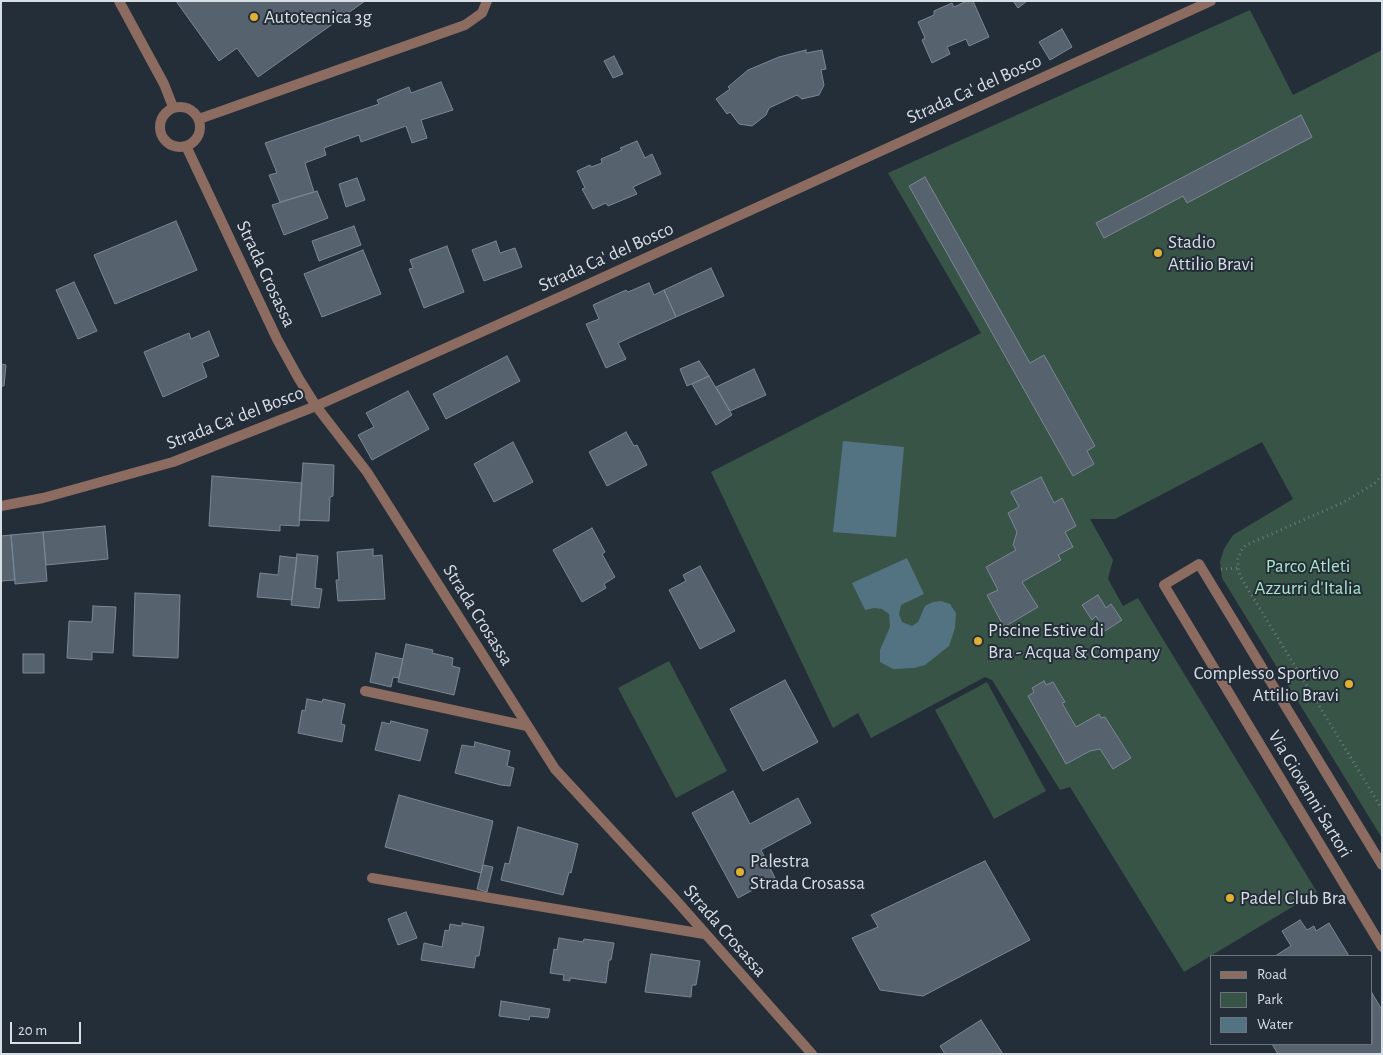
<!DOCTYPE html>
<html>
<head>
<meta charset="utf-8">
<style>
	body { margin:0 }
	#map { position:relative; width:1383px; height:1055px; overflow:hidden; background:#242e39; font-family:"Alegreya Sans",sans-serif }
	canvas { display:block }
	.frame { position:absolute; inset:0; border:2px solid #d8dee6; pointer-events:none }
	.legend { position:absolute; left:1210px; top:955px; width:162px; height:90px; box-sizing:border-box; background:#242e39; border:1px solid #6c747e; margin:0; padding:6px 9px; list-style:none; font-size:15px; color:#d8dee6 }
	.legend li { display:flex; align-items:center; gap:10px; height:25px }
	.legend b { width:25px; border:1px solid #6c747e }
	.scale { position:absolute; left:10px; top:1022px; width:71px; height:22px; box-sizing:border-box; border:2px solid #d8dee6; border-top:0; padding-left:6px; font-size:15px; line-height:18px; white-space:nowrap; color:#d8dee6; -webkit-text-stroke:4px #242e39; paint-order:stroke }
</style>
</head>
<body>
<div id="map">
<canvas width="1383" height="1055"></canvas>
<div class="frame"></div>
<ul class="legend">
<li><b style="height:6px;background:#8c6b60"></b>Road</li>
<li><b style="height:14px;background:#385446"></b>Park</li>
<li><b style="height:14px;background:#537382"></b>Water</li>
</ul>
<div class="scale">20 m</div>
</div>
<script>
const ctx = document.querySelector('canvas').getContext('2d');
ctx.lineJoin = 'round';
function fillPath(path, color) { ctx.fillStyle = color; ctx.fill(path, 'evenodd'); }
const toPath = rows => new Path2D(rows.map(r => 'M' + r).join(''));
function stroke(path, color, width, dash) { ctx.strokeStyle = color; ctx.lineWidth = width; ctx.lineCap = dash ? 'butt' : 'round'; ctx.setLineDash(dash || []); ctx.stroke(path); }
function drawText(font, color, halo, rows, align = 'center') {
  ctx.font = font + ' "Alegreya Sans",sans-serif'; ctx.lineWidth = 4; ctx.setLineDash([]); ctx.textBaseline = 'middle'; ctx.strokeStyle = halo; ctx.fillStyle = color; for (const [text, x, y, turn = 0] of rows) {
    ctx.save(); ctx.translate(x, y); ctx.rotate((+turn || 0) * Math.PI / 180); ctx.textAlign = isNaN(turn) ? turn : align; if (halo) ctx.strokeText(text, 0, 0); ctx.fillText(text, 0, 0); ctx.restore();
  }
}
fillPath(toPath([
	[1250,10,1293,95,1382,50,1382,838,1222,578,1220,562,1224,549,1233,535,1293,499,1262,442,1115,519,1090,519,1113,560,1108,579,1123,606,1138,598,1317,892,1184,972,1070,787,1060,790,992,680,985,677,871,738,858,713,833,728,711,472,981,333,888,173],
	[669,661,727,771,676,798,618,688],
	[987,682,1046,791,994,819,935,710]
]), '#385446');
fillPath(toPath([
	[843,441,904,447,896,537,833,532],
	[907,558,924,594,901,605,899,614,902,622,912,626,918,622,925,606,933,602,941,601,950,604,956,613,955,628,949,646,925,665,914,668,893,669,880,662,880,650,890,627,889,614,882,609,874,608,865,610,852,583]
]), '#537382');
const building = toPath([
	[176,1,365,1,258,77,237,48,219,61,176,1],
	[967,1,973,1,989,37,969,46,966,39,947,47,950,54,932,63,922,40,925,38,918,22,934,15,934,11,952,3,954,7,967,1],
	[1013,1,1027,1,1018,8,1013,1],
	[1062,29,1072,47,1050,60,1039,42,1062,29],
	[806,50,806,53,822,50,826,69,821,70,824,85,819,95,802,99,797,95,769,108,766,115,752,126,739,124,730,112,727,114,716,99,730,89,728,87,748,70,779,57,806,50],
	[614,56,623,74,613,78,604,61,614,56],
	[441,82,453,110,421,120,427,138,412,143,406,126,361,142,359,135,324,148,326,155,305,163,314,192,280,202,269,175,277,173,265,143,379,104,377,100,409,87,411,93,441,82],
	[1301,115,1312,137,1187,203,1183,196,1104,238,1096,223,1301,115],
	[637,141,645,158,652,154,661,174,633,187,637,194,608,206,606,203,593,209,582,189,585,188,577,171,590,165,591,167,602,163,601,159,622,150,620,148,637,141],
	[925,177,1030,363,1044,355,1095,446,1087,451,1094,464,1073,476,909,186,925,177],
	[357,178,365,200,346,207,339,184,357,178],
	[317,191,328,218,284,235,272,205,317,191],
	[176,221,197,270,115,304,94,255,176,221],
	[354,226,361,245,319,261,312,241,354,226],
	[496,241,500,253,515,248,522,267,484,281,472,250,496,241],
	[447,246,464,292,424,308,409,269,413,268,410,260,447,246],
	[363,250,381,294,322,317,304,274,363,250],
	[711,268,724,296,676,317,664,290,711,268],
	[74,282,97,331,78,339,56,290,74,282],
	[649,283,654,295,664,290,676,317,618,343,626,359,606,368,586,324,599,319,593,305,626,290,628,292,649,283],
	[209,331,219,356,202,363,207,377,163,397,144,352,189,333,191,339,209,331],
	[507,356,520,381,446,419,433,394,507,356],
	[699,361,709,376,687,386,680,369,699,361],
	[1,364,6,365,4,386,1,386,1,364],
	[754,369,766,395,730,411,716,387,754,369],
	[709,376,732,415,716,425,692,384,709,376],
	[408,391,429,429,372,460,358,435,374,427,366,413,408,391],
	[626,432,634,446,637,445,647,465,607,486,589,452,626,432],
	[513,442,533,482,494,502,474,464,513,442],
	[303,463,334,465,333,496,330,497,329,521,299,520,303,463],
	[212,476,302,483,299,526,280,525,280,531,209,526,212,476],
	[1041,477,1054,503,1062,498,1076,526,1065,532,1073,547,1058,555,1061,560,1022,582,1038,607,1004,627,987,595,998,590,986,567,1016,550,1013,545,1017,532,1008,513,1019,507,1011,492,1041,477],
	[105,526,108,559,46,565,43,532,105,526],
	[592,528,605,552,602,554,615,577,604,584,606,588,582,602,553,550,592,528],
	[43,532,47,581,15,584,11,535,43,532],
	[11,535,15,580,1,581,1,536,11,535],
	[373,549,373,556,382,555,385,599,338,601,336,580,339,580,337,552,373,549],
	[297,554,318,556,315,588,322,589,319,608,291,605,297,554],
	[280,556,297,558,292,600,257,597,260,573,278,575,280,556],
	[700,566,735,631,700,649,669,590,686,581,683,575,700,566],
	[135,593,180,595,178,658,133,656,135,593],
	[1098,595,1106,608,1111,604,1122,620,1105,631,1096,616,1092,620,1082,605,1098,595],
	[93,606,116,607,113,653,92,652,92,660,67,658,69,621,92,622,93,606],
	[406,644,433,650,432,653,453,658,452,666,460,668,454,695,398,682,406,644],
	[376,653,403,659,399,678,393,677,391,687,370,682,376,653],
	[23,654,44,654,44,673,23,673,23,654],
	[785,680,818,742,763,771,730,709,785,680],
	[1044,681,1046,685,1053,682,1065,702,1062,703,1076,727,1099,714,1101,718,1105,717,1131,758,1113,769,1100,749,1090,751,1066,764,1028,696,1034,692,1032,688,1044,681],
	[307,699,322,702,323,699,345,704,341,724,345,725,342,742,298,733,302,710,305,711,307,699],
	[391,721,428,730,420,761,375,750,382,722,390,724,391,721],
	[475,742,510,751,507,766,514,768,510,786,501,785,455,773,462,745,474,747,475,742],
	[733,791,750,824,798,798,811,823,761,850,775,878,738,898,692,813,733,791],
	[399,795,493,821,481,873,385,847,399,795],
	[518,827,578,844,571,873,569,872,563,895,501,880,505,863,509,864,518,827],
	[985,861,1030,940,923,996,880,990,852,938,878,927,871,915,985,861],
	[483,865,493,867,487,892,477,889,483,865],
	[406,912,417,938,398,945,388,919,406,912],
	[1300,920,1307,930,1314,926,1316,931,1329,923,1349,956,1275,956,1291,946,1282,931,1300,920],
	[462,923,484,927,479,956,476,956,474,968,421,960,424,943,442,947,445,930,449,931,450,924,462,926,462,923],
	[559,938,583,942,584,939,614,943,611,960,609,960,606,983,570,978,570,981,563,980,564,975,550,973,554,949,557,950,559,938],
	[651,954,700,961,696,985,692,985,691,997,645,992,651,954],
	[1372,993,1382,1010,1382,1054,1278,1054,1272,1044,1372,1044,1372,993],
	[501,1001,550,1009,548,1018,530,1016,529,1020,499,1016,501,1001],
	[981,1020,1003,1054,945,1054,940,1046,981,1020]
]);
fillPath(building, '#57626f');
stroke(building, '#7c8795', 1);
stroke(toPath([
	[1382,475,1374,484,1342,503,1246,545,1241,551,1238,559,1238,568,1240,576,1382,809],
	[1221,569,1238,568]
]), '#6f7781', 3, [1, 4]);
stroke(toPath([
	[365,691,527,726],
	[372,878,704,934]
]), '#8c6b60', 10);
stroke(toPath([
	[119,1,164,84,173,107],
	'160 127a20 20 0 1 1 40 0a20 20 0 1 1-40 0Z',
	[199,119,465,25,482,13,487,1],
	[186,146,277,339,299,379,316,406,367,472,555,769,674,898,812,1054],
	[1382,865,1199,564,1164,585,1382,947]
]), '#8c6b60', 10);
stroke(toPath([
	[1,506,43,498,173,462,316,406,562,296,1211,1]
]), '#8c6b60', 10);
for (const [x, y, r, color] of [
	[254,17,5,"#e0b034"],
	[1158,253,5,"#e0b034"],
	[978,641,5,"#e0b034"],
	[1349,684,5,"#e0b034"],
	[740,872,5,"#e0b034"],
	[1230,898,5,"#e0b034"]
]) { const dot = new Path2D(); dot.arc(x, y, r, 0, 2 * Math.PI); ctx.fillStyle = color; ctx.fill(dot); stroke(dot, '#242e39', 2); }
drawText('19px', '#d8dee6', '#242e39', [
	["Autotecnica 3g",264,17],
	["Stadio",1168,242],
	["Attilio Bravi",1168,264],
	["Piscine Estive di",988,630],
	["Bra - Acqua & Company",988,652],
	["Complesso Sportivo",1339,673,"right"],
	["Attilio Bravi",1339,695,"right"],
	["Palestra",750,861],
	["Strada Crosassa",750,883],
	["Padel Club Bra",1240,898]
], 'left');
drawText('19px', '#d8dee6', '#242e39', [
	["Strada Ca' del Bosco",974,89,-24],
	["Strada Ca' del Bosco",606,257,-24],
	["Strada Crosassa",266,274,65],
	["Strada Ca' del Bosco",235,418,-21],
	["Strada Crosassa",478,615,58],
	["Via Giovanni Sartori",1310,794,59],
	["Strada Crosassa",725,931,49]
]);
drawText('19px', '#aae5c7', '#242e39', [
	["Parco Atleti",1308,566],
	["Azzurri d'Italia",1308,588]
]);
</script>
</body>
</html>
